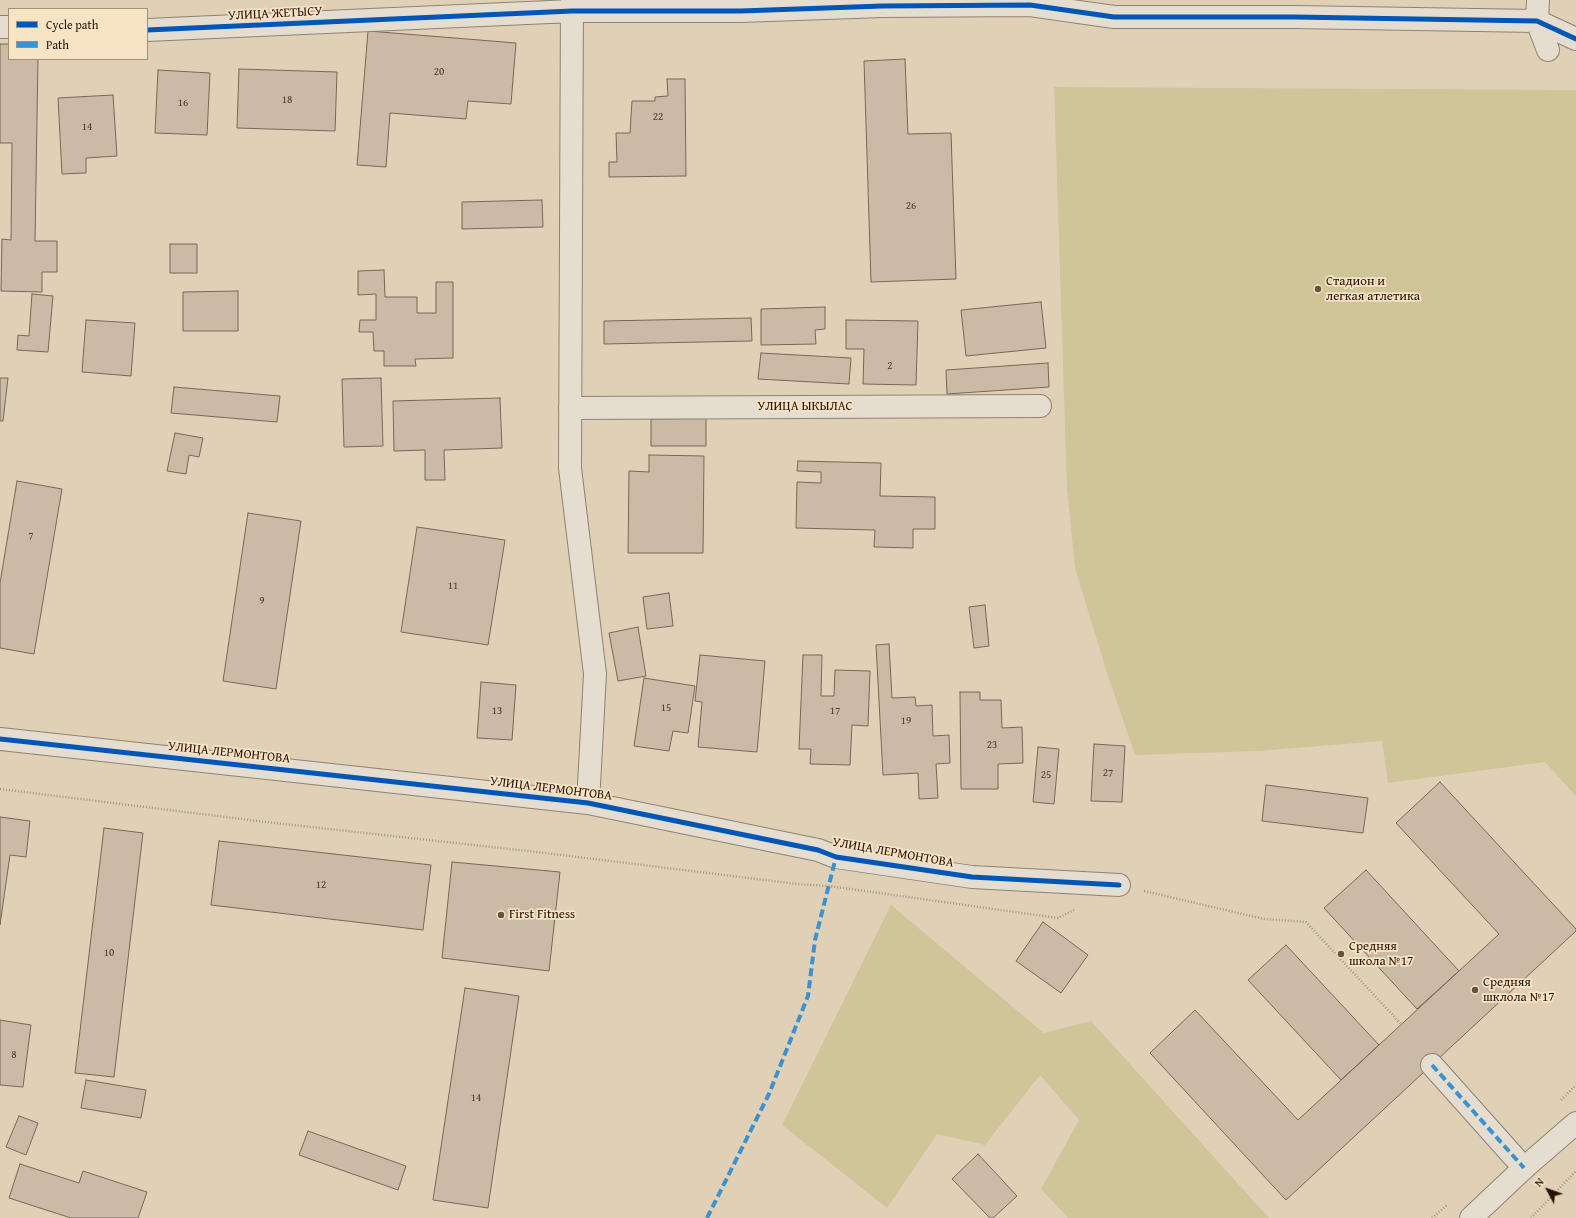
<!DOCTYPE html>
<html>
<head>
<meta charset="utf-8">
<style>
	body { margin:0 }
	#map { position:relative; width:1576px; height:1218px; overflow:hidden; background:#e0d1b6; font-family:"Gentium Book Plus",serif }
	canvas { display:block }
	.legend { position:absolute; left:8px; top:8px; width:140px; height:52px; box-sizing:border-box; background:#f6e4c4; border:1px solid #a48e76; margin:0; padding:5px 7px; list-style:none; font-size:12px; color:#2a0e02 }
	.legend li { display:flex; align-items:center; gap:8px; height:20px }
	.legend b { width:20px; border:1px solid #a48e76 }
	.north { position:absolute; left:1528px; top:1170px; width:40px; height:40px; -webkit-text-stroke:3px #f6e4c4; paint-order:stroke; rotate:311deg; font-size:11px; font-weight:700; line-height:16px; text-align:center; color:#2a0e02 }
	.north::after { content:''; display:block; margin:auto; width:14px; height:18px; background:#2a0e02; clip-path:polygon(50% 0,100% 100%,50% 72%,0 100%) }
</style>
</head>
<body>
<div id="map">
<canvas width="1576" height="1218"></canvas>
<ul class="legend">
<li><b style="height:5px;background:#0057b8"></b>Cycle path</li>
<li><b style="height:5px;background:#3c92d1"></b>Path</li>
</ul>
<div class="north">N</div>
</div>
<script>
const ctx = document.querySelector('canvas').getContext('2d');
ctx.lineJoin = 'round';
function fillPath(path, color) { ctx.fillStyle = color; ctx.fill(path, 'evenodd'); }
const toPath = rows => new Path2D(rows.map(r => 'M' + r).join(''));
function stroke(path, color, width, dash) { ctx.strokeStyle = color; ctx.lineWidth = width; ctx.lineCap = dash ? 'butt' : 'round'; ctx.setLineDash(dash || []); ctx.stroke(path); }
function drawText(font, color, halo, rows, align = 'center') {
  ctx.font = font + ' "Gentium Book Plus",serif'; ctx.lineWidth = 3.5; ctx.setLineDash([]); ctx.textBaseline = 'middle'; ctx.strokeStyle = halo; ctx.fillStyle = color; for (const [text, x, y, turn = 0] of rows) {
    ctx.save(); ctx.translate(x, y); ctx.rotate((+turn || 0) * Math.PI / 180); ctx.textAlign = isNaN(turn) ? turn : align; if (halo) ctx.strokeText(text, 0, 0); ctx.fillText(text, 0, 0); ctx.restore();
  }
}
fillPath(toPath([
	[1054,87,1576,90,1576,796,1545,762,1388,783,1382,741,1258,751,1135,755,1107,673,1075,568,1067,489],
	[891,905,1044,1033,1091,1021,1269,1218,1068,1218,1041,1189,1079,1120,1040,1075,985,1145,937,1134,887,1208,782,1125]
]), '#cfc599');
const building = toPath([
	[368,31,516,43,511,104,468,101,466,119,390,113,386,167,357,165,368,31],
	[0,44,9,44,9,59,38,59,35,241,57,241,57,272,42,272,42,292,1,291,2,239,11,240,12,143,0,143,0,44],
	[905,59,908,134,951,133,956,279,871,282,864,61,905,59],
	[239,69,337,72,335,131,237,128,239,69],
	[158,70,210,73,207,135,155,133,158,70],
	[667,79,685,79,686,176,609,177,609,162,617,162,616,133,630,133,632,101,655,101,655,97,668,96,667,79],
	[113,95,117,156,86,158,86,173,62,174,58,98,113,95],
	[542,200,543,227,462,229,462,202,542,200],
	[170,244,197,244,197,273,170,273,170,244],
	[384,270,385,297,417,297,417,313,436,313,436,282,453,282,453,358,415,359,416,366,384,366,384,351,374,351,373,332,359,332,360,320,376,320,376,294,358,295,358,271,384,270],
	[238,291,238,331,183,331,183,292,238,291],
	[32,294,53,296,48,352,17,350,18,335,29,336,32,294],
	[1041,302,1046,348,966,356,961,310,1041,302],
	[825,307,825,329,815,330,816,344,761,345,761,309,825,307],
	[751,318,752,341,604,344,604,321,751,318],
	[86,320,135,323,131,376,82,372,86,320],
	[846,320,918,321,916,385,863,384,864,349,846,349,846,320],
	[761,353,851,358,849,384,758,379,761,353],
	[1048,363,1049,387,947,394,946,370,1048,363],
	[0,378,8,378,3,421,0,421,0,378],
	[381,378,383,446,344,447,342,379,381,378],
	[174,387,280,396,277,422,171,413,174,387],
	[500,398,502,448,444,450,445,480,425,480,425,450,394,451,393,401,500,398],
	[706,418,706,446,651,446,651,419,706,418],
	[175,433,203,438,199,457,189,455,186,474,167,471,175,433],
	[649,455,704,456,703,553,628,553,629,471,649,472,649,455],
	[798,461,881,463,880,496,935,497,935,529,913,529,913,548,874,547,875,530,796,528,797,482,821,483,821,472,797,471,798,461],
	[17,481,62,489,34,654,0,648,0,583,17,481],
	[248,513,301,521,276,689,223,681,248,513],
	[417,527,505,540,488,645,401,632,417,527],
	[669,593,673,626,647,629,643,597,669,593],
	[985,605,989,646,974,648,969,607,985,605],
	[638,627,646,676,618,681,609,633,638,627],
	[889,644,892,698,915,697,916,706,932,705,933,736,949,735,950,763,936,764,938,798,919,799,918,773,883,775,876,645,889,644],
	[700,655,765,661,757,752,698,747,702,702,695,701,700,655],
	[803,655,822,655,821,696,834,696,835,670,870,671,868,726,852,725,850,765,810,764,811,749,799,749,803,655],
	[644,678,695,686,688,733,673,731,669,751,634,746,644,678],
	[481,682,516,685,512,740,477,738,481,682],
	[960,692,980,692,980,700,1001,700,1002,728,1022,727,1023,763,998,764,998,789,961,789,960,692],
	[1094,744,1125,746,1122,802,1091,801,1094,744],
	[1038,747,1059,749,1054,804,1033,802,1038,747],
	[1440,782,1576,929,1576,931,1286,1200,1150,1053,1195,1010,1298,1120,1499,934,1396,823,1440,782],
	[1266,785,1368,798,1363,833,1262,821,1266,785],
	[0,817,30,821,26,857,10,855,0,925,0,817],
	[104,828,143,833,114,1077,75,1073,104,828],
	[219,841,431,865,423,930,211,905,219,841],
	[452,862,560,872,549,971,442,958,452,862],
	[1366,870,1459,971,1417,1009,1324,908,1366,870],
	[1043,922,1088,955,1061,993,1016,961,1043,922],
	[1286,945,1379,1045,1341,1080,1248,980,1286,945],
	[465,988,519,996,488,1208,433,1200,465,988],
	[0,1020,31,1025,23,1087,0,1085,0,1020],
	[86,1080,146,1090,141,1118,81,1108,86,1080],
	[19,1116,38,1123,26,1155,6,1147,19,1116],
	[308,1131,406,1166,398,1190,299,1155,308,1131],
	[978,1154,1017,1196,993,1218,990,1218,952,1179,978,1154],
	[20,1164,79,1183,83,1171,147,1192,138,1218,71,1218,9,1198,20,1164]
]);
fillPath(building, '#cbbaa5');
stroke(building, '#75685a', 1);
const pedestrian = toPath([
	[1432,1065,1524,1168]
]);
const minor = toPath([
	[572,0,570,468,595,674,588,803],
	[1538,0,1537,21,1548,50],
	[0,27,9,27],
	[147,30,572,11,741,11,882,6,1030,5,1114,17,1294,17,1537,21,1576,39],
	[570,408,1040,406],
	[0,739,588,803,818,850,836,857,972,877,1119,885]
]);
const tertiary = toPath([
	[1471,1218,1524,1168,1576,1123]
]);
stroke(pedestrian, '#8f8272', 24);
stroke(minor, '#8f8272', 24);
stroke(tertiary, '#8f8272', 24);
stroke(toPath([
	[0,789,266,822,537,852,797,884,829,886,1058,918,1074,910],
	[1144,891,1264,919,1306,922,1401,1024],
	[1561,1100,1576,1085],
	[1432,1218,1447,1205],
	[1531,1218,1576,1171]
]), '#a0978c', 2.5, [1, 2]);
stroke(pedestrian, '#e5ddd0', 22);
stroke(minor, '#e5ddd0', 22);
stroke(tertiary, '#e5ddd0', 22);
stroke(toPath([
	[1432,1065,1524,1168],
	[707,1218,769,1094,808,996,815,940,836,857]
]), '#3c92d1', 4, [8, 4]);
stroke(toPath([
	[147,30,572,11,741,11,882,6,1030,5,1114,17,1294,17,1537,21,1576,39],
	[0,739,588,803,818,850,836,857,972,877,1119,885]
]), '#0057b8', 5);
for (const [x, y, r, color] of [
	[1318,289,4,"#6a5241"],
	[501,915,4,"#6a5241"],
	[1341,954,4,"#6a5241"],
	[1475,990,4,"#6a5241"]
]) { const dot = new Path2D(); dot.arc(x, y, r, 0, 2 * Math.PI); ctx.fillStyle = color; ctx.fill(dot); stroke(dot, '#f6e4c4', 1.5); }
drawText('11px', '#52392b', null, [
	["20",439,72],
	["18",287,100],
	["16",183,103],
	["22",658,117],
	["14",87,127],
	["26",911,206],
	["2",890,366],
	["7",31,536],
	["11",453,586],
	["9",262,601],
	["15",666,708],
	["13",497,711],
	["17",835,711],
	["19",906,721],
	["23",992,745],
	["27",1108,773],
	["25",1046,775],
	["12",321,885],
	["10",109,953],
	["8",14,1055],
	["14",476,1098]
]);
drawText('13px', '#2a0e02', '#f6e4c4', [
	["УЛИЦА ЖЕТЫСУ",275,14,-3],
	["УЛИЦА ЫКЫЛАС",805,407],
	["УЛИЦА ЛЕРМОНТОВА",229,753,6],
	["УЛИЦА ЛЕРМОНТОВА",551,789,7],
	["УЛИЦА ЛЕРМОНТОВА",893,853,10]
]);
drawText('13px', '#2a0e02', '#f6e4c4', [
	["Стадион и",1326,282],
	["легкая атлетика",1326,297],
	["First Fitness",509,915],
	["Средняя",1349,947],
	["школа №17",1349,962],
	["Средняя",1483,983],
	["шклола №17",1483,998]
], 'left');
</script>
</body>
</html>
